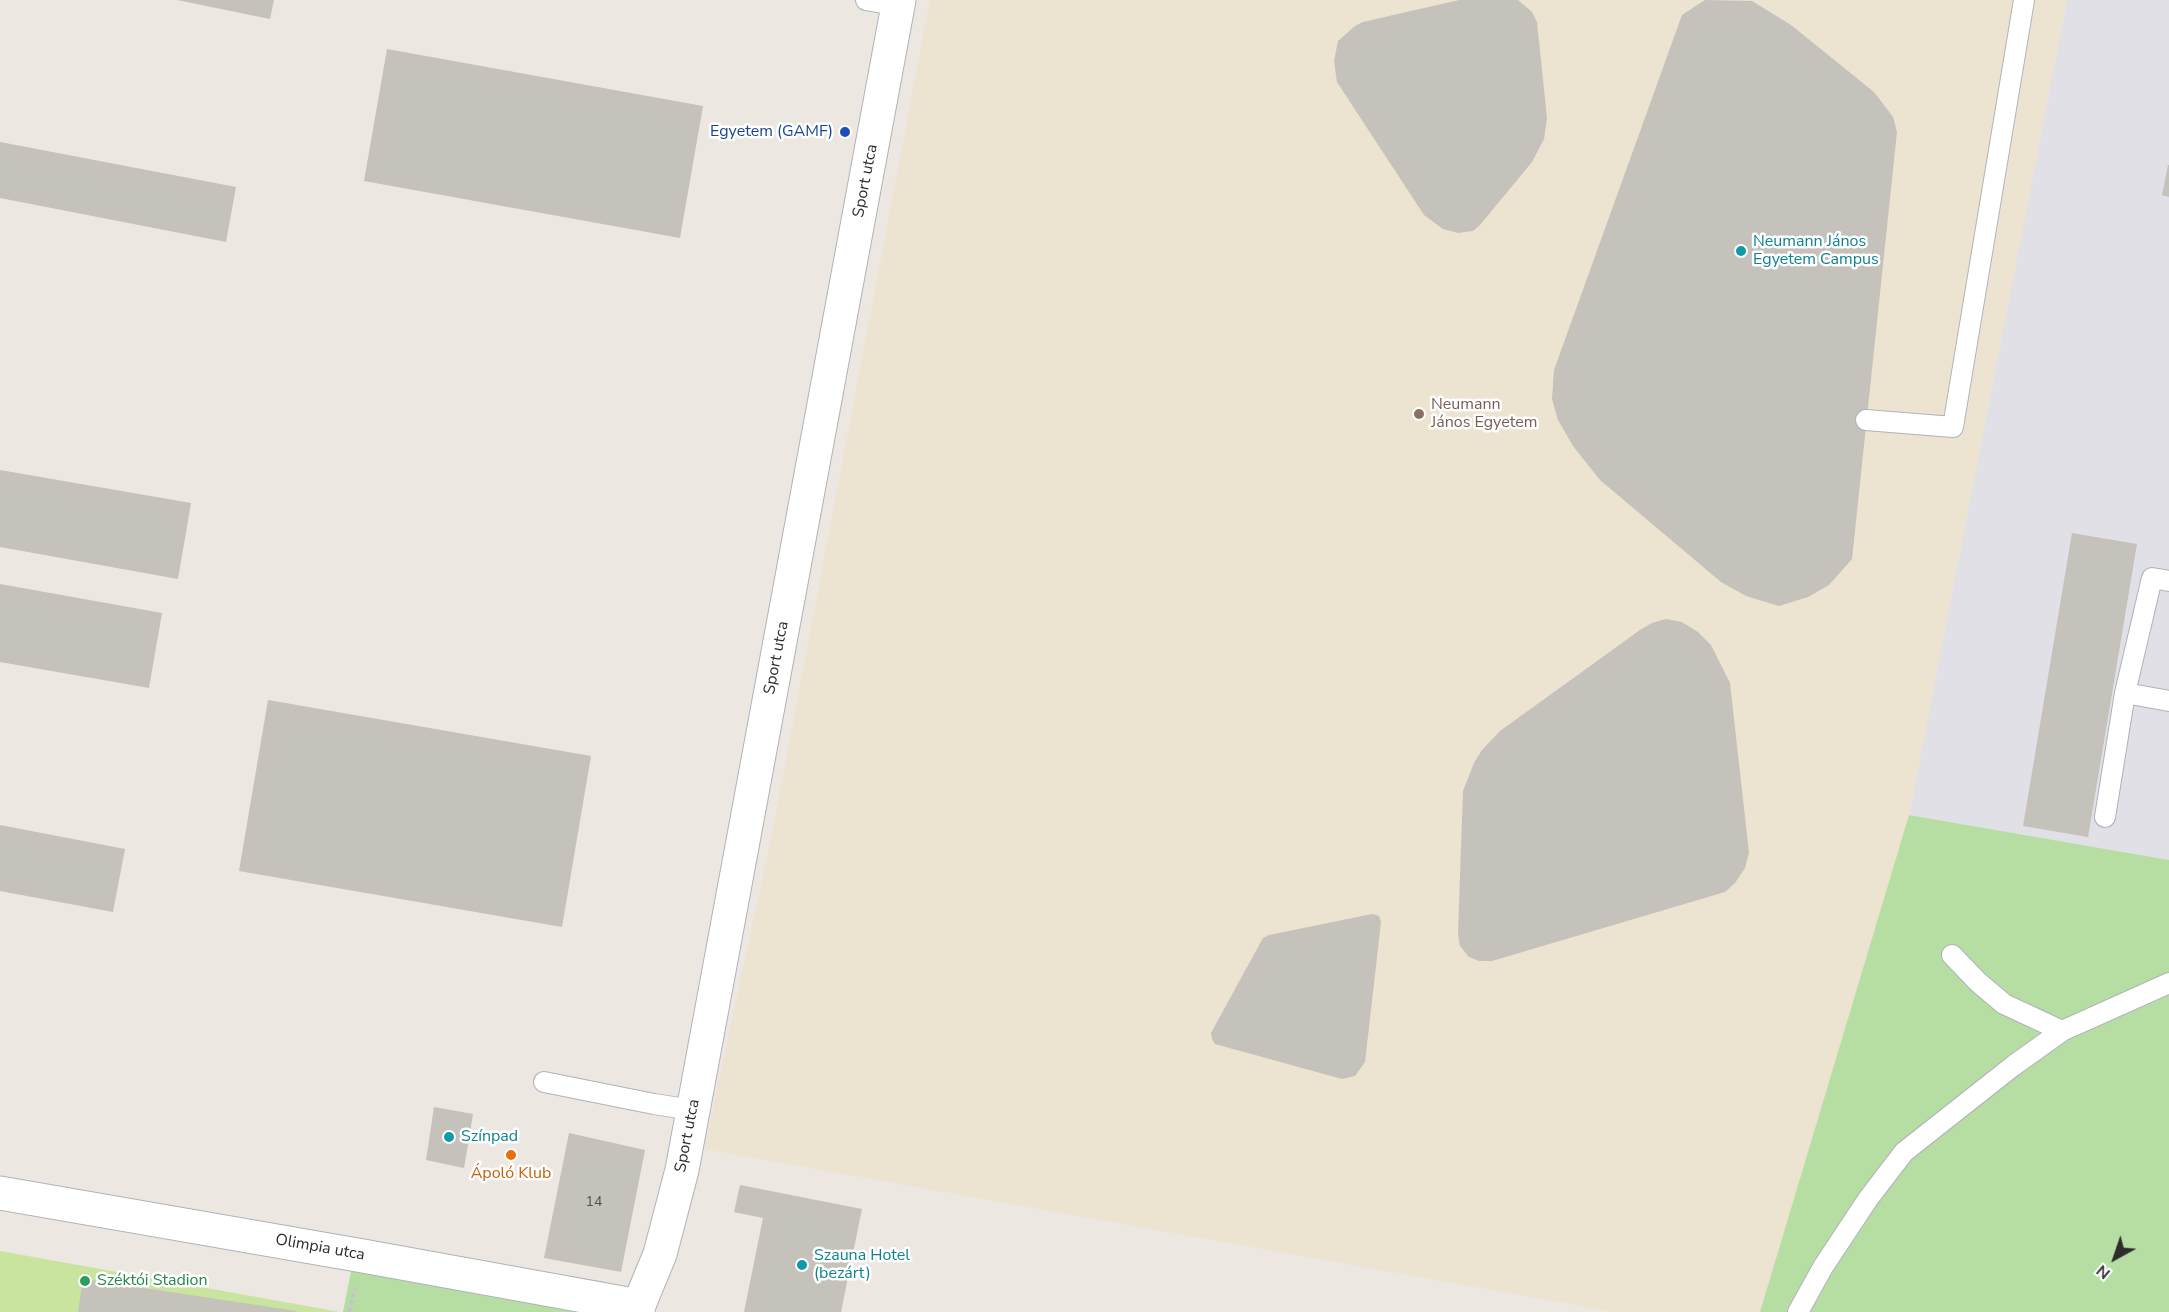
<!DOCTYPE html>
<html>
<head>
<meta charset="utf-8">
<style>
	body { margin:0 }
	#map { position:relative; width:2169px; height:1312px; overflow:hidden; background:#ece7e0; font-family:"Nunito Sans",sans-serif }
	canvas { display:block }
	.north { position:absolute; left:2085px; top:1228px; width:60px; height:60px; -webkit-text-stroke:4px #fff; paint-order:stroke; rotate:220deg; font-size:16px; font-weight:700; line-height:24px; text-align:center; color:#2c2c2c }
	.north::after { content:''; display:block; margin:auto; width:21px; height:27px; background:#2c2c2c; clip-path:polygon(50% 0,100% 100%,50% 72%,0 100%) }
</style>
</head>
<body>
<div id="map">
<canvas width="2169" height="1312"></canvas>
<div class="north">N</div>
</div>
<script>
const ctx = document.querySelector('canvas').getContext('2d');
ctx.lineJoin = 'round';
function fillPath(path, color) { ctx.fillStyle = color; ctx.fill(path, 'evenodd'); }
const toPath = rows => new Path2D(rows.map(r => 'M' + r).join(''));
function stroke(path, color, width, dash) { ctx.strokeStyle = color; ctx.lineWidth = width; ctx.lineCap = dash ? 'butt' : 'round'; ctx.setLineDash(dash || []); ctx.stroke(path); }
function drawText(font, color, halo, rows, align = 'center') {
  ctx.font = font + ' "Nunito Sans",sans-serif'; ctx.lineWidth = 5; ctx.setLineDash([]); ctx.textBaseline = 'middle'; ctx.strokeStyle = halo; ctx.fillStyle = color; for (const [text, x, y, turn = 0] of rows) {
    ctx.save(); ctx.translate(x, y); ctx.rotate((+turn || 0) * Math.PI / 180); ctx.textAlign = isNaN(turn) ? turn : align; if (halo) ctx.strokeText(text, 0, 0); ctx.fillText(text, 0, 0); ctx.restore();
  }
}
fillPath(toPath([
	[2067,0,2169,0,2169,860,1909,815]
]), '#e1e0e6');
fillPath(toPath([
	[930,0,2067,0,1909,815,1760,1312,1615,1312,704,1149,771,839]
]), '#ece3d1');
fillPath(toPath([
	[1909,815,2169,860,2169,1312,1760,1312],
	[357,1241,606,1282,594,1312,343,1312]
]), '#b7dea2');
fillPath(toPath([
	[0,1251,340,1312,0,1312]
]), '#c8e49e');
fillPath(toPath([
	[177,0,274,0,270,19],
	[1459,0,1518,0,1532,12,1537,22,1547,118,1544,139,1532,162,1480,225,1473,231,1458,233,1443,229,1424,215,1337,82,1334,61,1338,41,1355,26,1363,22],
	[1705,0,1752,1,1791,25,1874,92,1893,117,1897,132,1852,559,1829,585,1808,597,1779,606,1746,596,1721,582,1600,480,1573,446,1558,420,1552,399,1554,370,1682,15],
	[387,49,703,106,680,238,364,181],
	[0,142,236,187,226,242,0,198],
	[2168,165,2169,165,2169,197,2162,195],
	[0,470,191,503,178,579,0,547],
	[2072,533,2137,544,2088,837,2023,826],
	[0,584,162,613,149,688,0,662],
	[1666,619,1682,622,1698,632,1711,645,1730,683,1749,853,1745,868,1735,883,1725,892,1492,961,1479,961,1469,957,1460,946,1458,933,1463,791,1474,763,1482,750,1500,731,1640,630,1652,623],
	[268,700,591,756,562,927,239,871],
	[0,825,125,849,113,912,0,891],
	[1372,914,1379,916,1381,922,1365,1062,1355,1076,1342,1079,1215,1044,1212,1039,1211,1033,1263,938,1269,935],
	[434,1107,473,1114,464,1168,426,1160],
	[569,1133,645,1150,621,1272,544,1258],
	[740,1185,862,1209,841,1312,744,1312,763,1218,734,1212],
	[83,1279,297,1311,297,1312,78,1312]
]), '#c5c1bb');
const lane = toPath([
	[866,0,899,6],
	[1866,420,1953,427,2024,0],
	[2125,693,2169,701],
	[2105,817,2125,693,2152,578,2169,581],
	[1952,955,1978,982,2004,1004,2062,1031],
	[544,1082,654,1104,693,1110],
	[1798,1312,1823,1267,1868,1199,1904,1152,2013,1066,2062,1031,2169,983]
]);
const street = toPath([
	[0,1193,363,1256,639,1306]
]);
const secondary = toPath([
	[636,1312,660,1254,682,1170,899,0]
]);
stroke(lane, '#b0b2bb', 22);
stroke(street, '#b0b2bb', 35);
stroke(secondary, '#b0b2bb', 35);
stroke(toPath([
	[349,1312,355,1288]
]), '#c4c4c4', 4, [4.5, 3]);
stroke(lane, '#fff', 20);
stroke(street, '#fff', 33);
stroke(secondary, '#fff', 33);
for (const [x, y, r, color] of [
	[845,132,6,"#1a4fb4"],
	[1741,251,6,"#0f9aa8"],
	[1419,414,6,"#8d6e63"],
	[449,1137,6,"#0f9aa8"],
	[511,1155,6,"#e8710a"],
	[802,1265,6,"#0f9aa8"],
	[85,1281,6,"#2e9e5b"]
]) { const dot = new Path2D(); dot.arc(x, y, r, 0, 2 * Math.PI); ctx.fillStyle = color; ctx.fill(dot); stroke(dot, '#fff', 2); }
drawText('14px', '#525150', null, [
	["14",594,1203]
]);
drawText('16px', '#164399', '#fff', [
	["Egyetem (GAMF)",833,132]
], 'right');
drawText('16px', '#2c2c2c', '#fff', [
	["Sport utca",866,181,-79],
	["Sport utca",777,658,-79],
	["Sport utca",688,1136,-79],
	["Olimpia utca",320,1248,10]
]);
drawText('16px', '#0d838f', '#fff', [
	["Neumann János",1753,242],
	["Egyetem Campus",1753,260],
	["Színpad",461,1137],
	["Szauna Hotel",814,1256],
	["(bezárt)",814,1274]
], 'left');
drawText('16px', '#785e54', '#fff', [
	["Neumann",1431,405],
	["János Egyetem",1431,423]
], 'left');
drawText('16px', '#c56008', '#fff', [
	["Ápoló Klub",511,1174]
]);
drawText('16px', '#27864d', '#fff', [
	["Széktói Stadion",97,1281]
], 'left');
</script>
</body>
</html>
